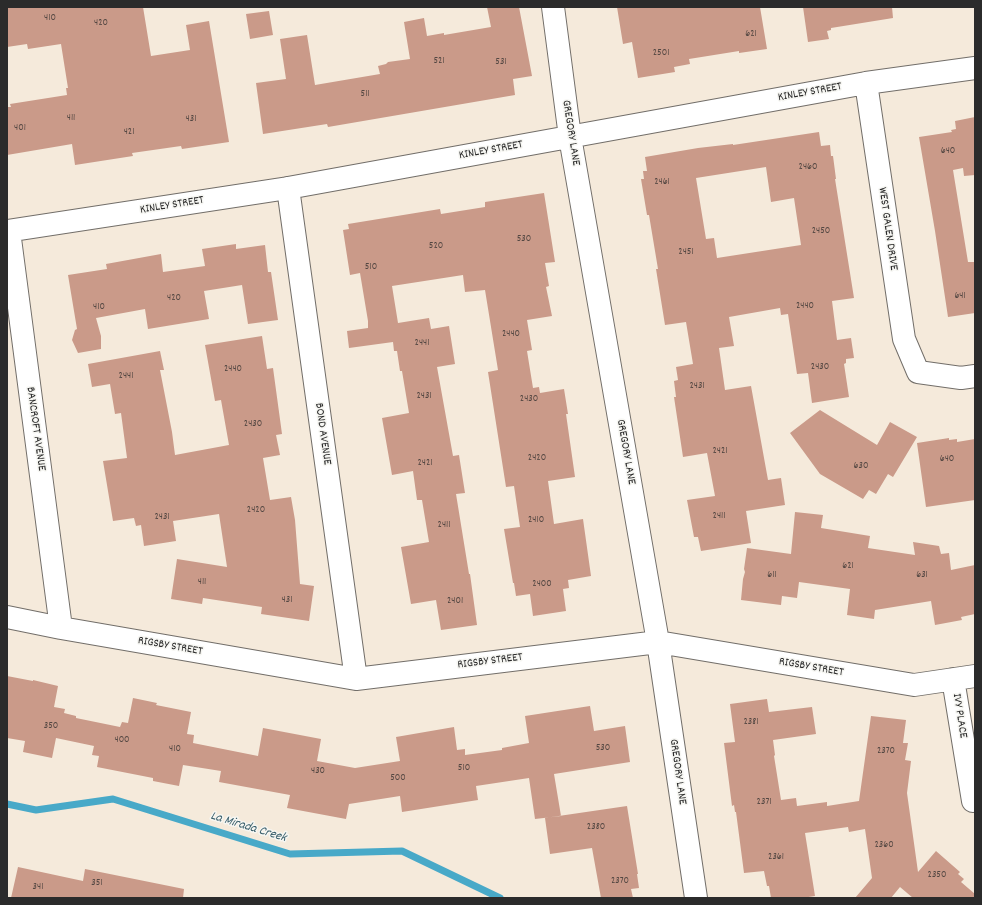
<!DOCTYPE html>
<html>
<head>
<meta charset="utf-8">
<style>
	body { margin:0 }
	#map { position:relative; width:982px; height:905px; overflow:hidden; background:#f5eadb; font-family:Dekko,sans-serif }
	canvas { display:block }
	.frame { position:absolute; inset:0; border:8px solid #2b2b2b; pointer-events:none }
</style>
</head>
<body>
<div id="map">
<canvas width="982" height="905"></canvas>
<div class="frame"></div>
</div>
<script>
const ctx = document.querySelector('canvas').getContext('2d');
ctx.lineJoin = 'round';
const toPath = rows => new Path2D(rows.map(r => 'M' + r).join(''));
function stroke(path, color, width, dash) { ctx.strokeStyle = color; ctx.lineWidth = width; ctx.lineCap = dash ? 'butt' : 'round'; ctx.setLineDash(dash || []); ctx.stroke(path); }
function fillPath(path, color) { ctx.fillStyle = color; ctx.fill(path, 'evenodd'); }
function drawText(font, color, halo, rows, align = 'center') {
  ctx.font = font + ' Dekko,sans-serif'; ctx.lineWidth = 3; ctx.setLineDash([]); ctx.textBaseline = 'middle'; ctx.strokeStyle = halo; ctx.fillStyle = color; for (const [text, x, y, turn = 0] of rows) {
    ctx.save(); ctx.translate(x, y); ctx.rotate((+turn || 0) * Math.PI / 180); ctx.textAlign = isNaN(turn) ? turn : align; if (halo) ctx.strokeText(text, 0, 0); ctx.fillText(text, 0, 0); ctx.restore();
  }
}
stroke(toPath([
	[7,804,36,810,113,799,290,854,402,851,500,898]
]), '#48a9c8', 7);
fillPath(toPath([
	[7,7,143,7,151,56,190,50,186,25,209,21,229,142,182,149,181,146,132,153,133,156,75,165,72,144,7,155,7,107,11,107,10,104,67,95,66,88,68,88,61,44,28,49,27,44,7,47],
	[487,7,519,7,532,76,513,79,515,95,328,127,327,124,263,134,256,83,286,79,280,39,307,35,315,85,380,74,378,66,386,64,388,62,410,59,404,22,424,18,427,36,444,33,444,35,491,27],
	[617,7,760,7,767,49,739,53,739,51,689,59,690,64,674,67,675,72,638,78,632,42,623,44],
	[803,7,892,7,893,18,831,28,831,30,827,31,829,39,808,42],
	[269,11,273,35,250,39,246,14],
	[975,117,975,175,964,176,963,168,953,170,968,262,975,262,975,313,948,317,935,231,919,137,952,132,951,130,956,129,955,121],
	[819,132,821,146,830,145,831,156,833,156,836,179,835,179,854,298,832,301,837,340,851,338,854,358,846,359,846,363,844,364,849,397,812,403,808,373,797,374,788,314,781,315,780,308,729,317,734,346,719,348,725,390,751,386,768,480,781,478,785,505,746,511,751,543,701,551,698,537,694,537,687,500,715,496,707,453,683,457,674,397,676,397,674,381,678,380,676,367,693,364,686,322,665,325,656,269,658,269,649,215,647,215,641,179,644,179,643,171,647,171,645,157,698,148,733,144,733,145],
	[766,167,771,202,794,198,801,245,717,258,714,238,706,239,696,178],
	[544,193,555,262,545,263,549,286,546,287,552,316,527,320,532,350,527,351,533,388,539,387,540,393,564,389,568,414,566,414,575,477,548,481,554,524,583,519,591,576,568,580,569,588,563,589,566,611,533,616,530,594,516,596,514,583,513,583,504,529,520,527,514,486,506,487,488,372,498,370,485,290,465,292,463,275,392,286,398,323,429,318,431,329,449,326,455,364,437,367,453,456,459,455,465,493,456,494,469,574,470,574,477,625,441,630,436,600,411,604,401,547,429,542,422,500,417,500,413,471,392,475,382,418,409,413,402,371,400,371,397,351,394,351,393,342,349,348,347,331,368,328,368,321,360,273,350,275,343,230,349,229,348,224,440,209,441,214,485,207,485,202],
	[236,244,236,249,265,245,268,272,271,272,278,320,248,324,242,285,204,291,209,319,148,329,145,309,96,318,101,336,101,349,78,353,72,340,75,330,77,329,68,275,107,269,106,264,161,254,163,272,205,266,202,249],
	[262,336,267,369,273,368,282,434,276,435,280,455,263,458,270,500,291,497,295,520,300,584,314,586,309,621,261,614,262,607,203,598,202,604,171,599,177,559,227,567,219,514,173,521,176,541,144,546,141,525,136,526,134,518,113,521,103,461,127,458,121,413,115,414,110,384,92,387,88,364,160,351,164,370,160,370,172,432,175,455,229,445,221,400,215,401,205,345],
	[820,410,877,445,890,422,917,437,893,477,888,474,876,494,869,490,863,499,820,474,790,433],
	[949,438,949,440,957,439,957,442,975,439,975,500,926,507,917,443],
	[795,512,823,515,821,528,870,536,868,548,915,555,913,542,939,546,941,554,949,553,951,570,975,565,975,614,961,617,962,620,935,625,931,601,875,610,874,619,847,615,850,589,799,582,797,598,782,596,781,605,741,600,743,579,745,572,744,569,747,548,791,554],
	[7,676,33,681,33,680,58,686,54,707,65,709,64,713,76,716,76,718,120,727,122,722,128,723,133,698,157,703,156,705,191,712,187,734,194,735,193,743,258,756,263,728,321,739,317,761,355,768,400,761,396,737,454,727,457,750,465,749,465,755,502,750,502,748,529,743,525,716,590,706,594,731,625,726,630,762,554,774,561,816,535,819,529,778,476,786,478,800,402,812,400,796,349,804,346,819,287,808,290,795,219,782,221,771,183,765,179,786,153,781,153,778,97,767,99,756,92,755,94,746,56,738,52,758,23,752,25,741,7,738],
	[767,699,769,712,812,707,816,734,773,740,775,755,774,756,781,800,796,798,797,806,827,802,827,806,859,801,871,716,906,720,903,743,908,743,905,760,911,761,907,793,918,872,936,851,960,872,958,874,964,879,961,882,975,894,975,898,913,898,900,887,891,898,855,898,872,878,865,829,849,832,848,827,805,833,815,896,802,898,771,898,769,886,767,886,764,871,744,873,736,812,735,812,734,805,732,806,724,743,735,742,730,704],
	[627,806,638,874,637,874,639,888,631,889,633,898,601,898,592,848,550,854,545,818],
	[18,867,83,881,85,869,184,889,183,898,11,898]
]), '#ca9a89');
const minor = toPath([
	[553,7,570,137,658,642,696,898],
	[866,83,904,339,918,372,961,378,975,376],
	[288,188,356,679],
	[7,231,288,188,866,83,975,68],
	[9,231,61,628],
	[7,617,61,628,356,679,658,642,914,685,975,676],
	[953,679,973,801]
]);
stroke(minor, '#726e69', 24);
stroke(minor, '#fff', 22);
drawText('10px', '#534742', null, [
	["410",50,19],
	["420",101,24],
	["621",751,35],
	["2501",661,54],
	["521",439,62],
	["531",501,63],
	["511",365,95],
	["411",71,119],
	["431",191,120],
	["401",20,129],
	["421",129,133],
	["640",948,152],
	["2460",808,168],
	["2461",662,183],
	["2450",821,232],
	["530",524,240],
	["520",436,247],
	["2451",686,253],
	["510",371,268],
	["641",960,297],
	["420",174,299],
	["2440",805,307],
	["410",99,308],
	["2440",511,335],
	["2441",422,344],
	["2430",820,368],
	["2440",233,370],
	["2441",126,377],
	["2431",697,387],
	["2431",424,397],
	["2430",529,400],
	["2430",253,425],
	["2421",720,452],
	["2420",537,459],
	["640",947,460],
	["2421",425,464],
	["630",861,467],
	["2420",256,511],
	["2411",719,517],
	["2431",162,518],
	["2410",536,521],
	["2411",444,526],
	["621",848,567],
	["611",772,576],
	["631",922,576],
	["411",202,583],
	["2400",542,585],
	["431",287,601],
	["2401",455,602],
	["2381",751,723],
	["350",51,727],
	["400",122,741],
	["530",603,749],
	["410",175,750],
	["2370",886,752],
	["510",464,769],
	["430",318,772],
	["500",398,779],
	["2371",764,803],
	["2380",596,828],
	["2360",884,846],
	["2361",776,858],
	["2350",937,876],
	["2370",620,882],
	["351",97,884],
	["341",38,888]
]);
drawText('12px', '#2b2b2b', '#f6f6f2', [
	["KINLEY STREET",810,93,-10],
	["GREGORY LANE",570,133,81],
	["KINLEY STREET",491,151,-10],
	["KINLEY STREET",172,206,-9],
	["WEST GALEN DRIVE",887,229,82],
	["BANCROFT AVENUE",35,429,82],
	["BOND AVENUE",322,434,82],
	["GREGORY LANE",625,452,80],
	["RIGSBY STREET",170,647,10],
	["RIGSBY STREET",490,662,-7],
	["RIGSBY STREET",811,668,10],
	["IVY PLACE",959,716,81],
	["GREGORY LANE",677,772,82]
]);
drawText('italic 13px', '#375d6a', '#f6f6f2', [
	["La Mirada Creek",248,828,17]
]);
</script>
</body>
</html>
